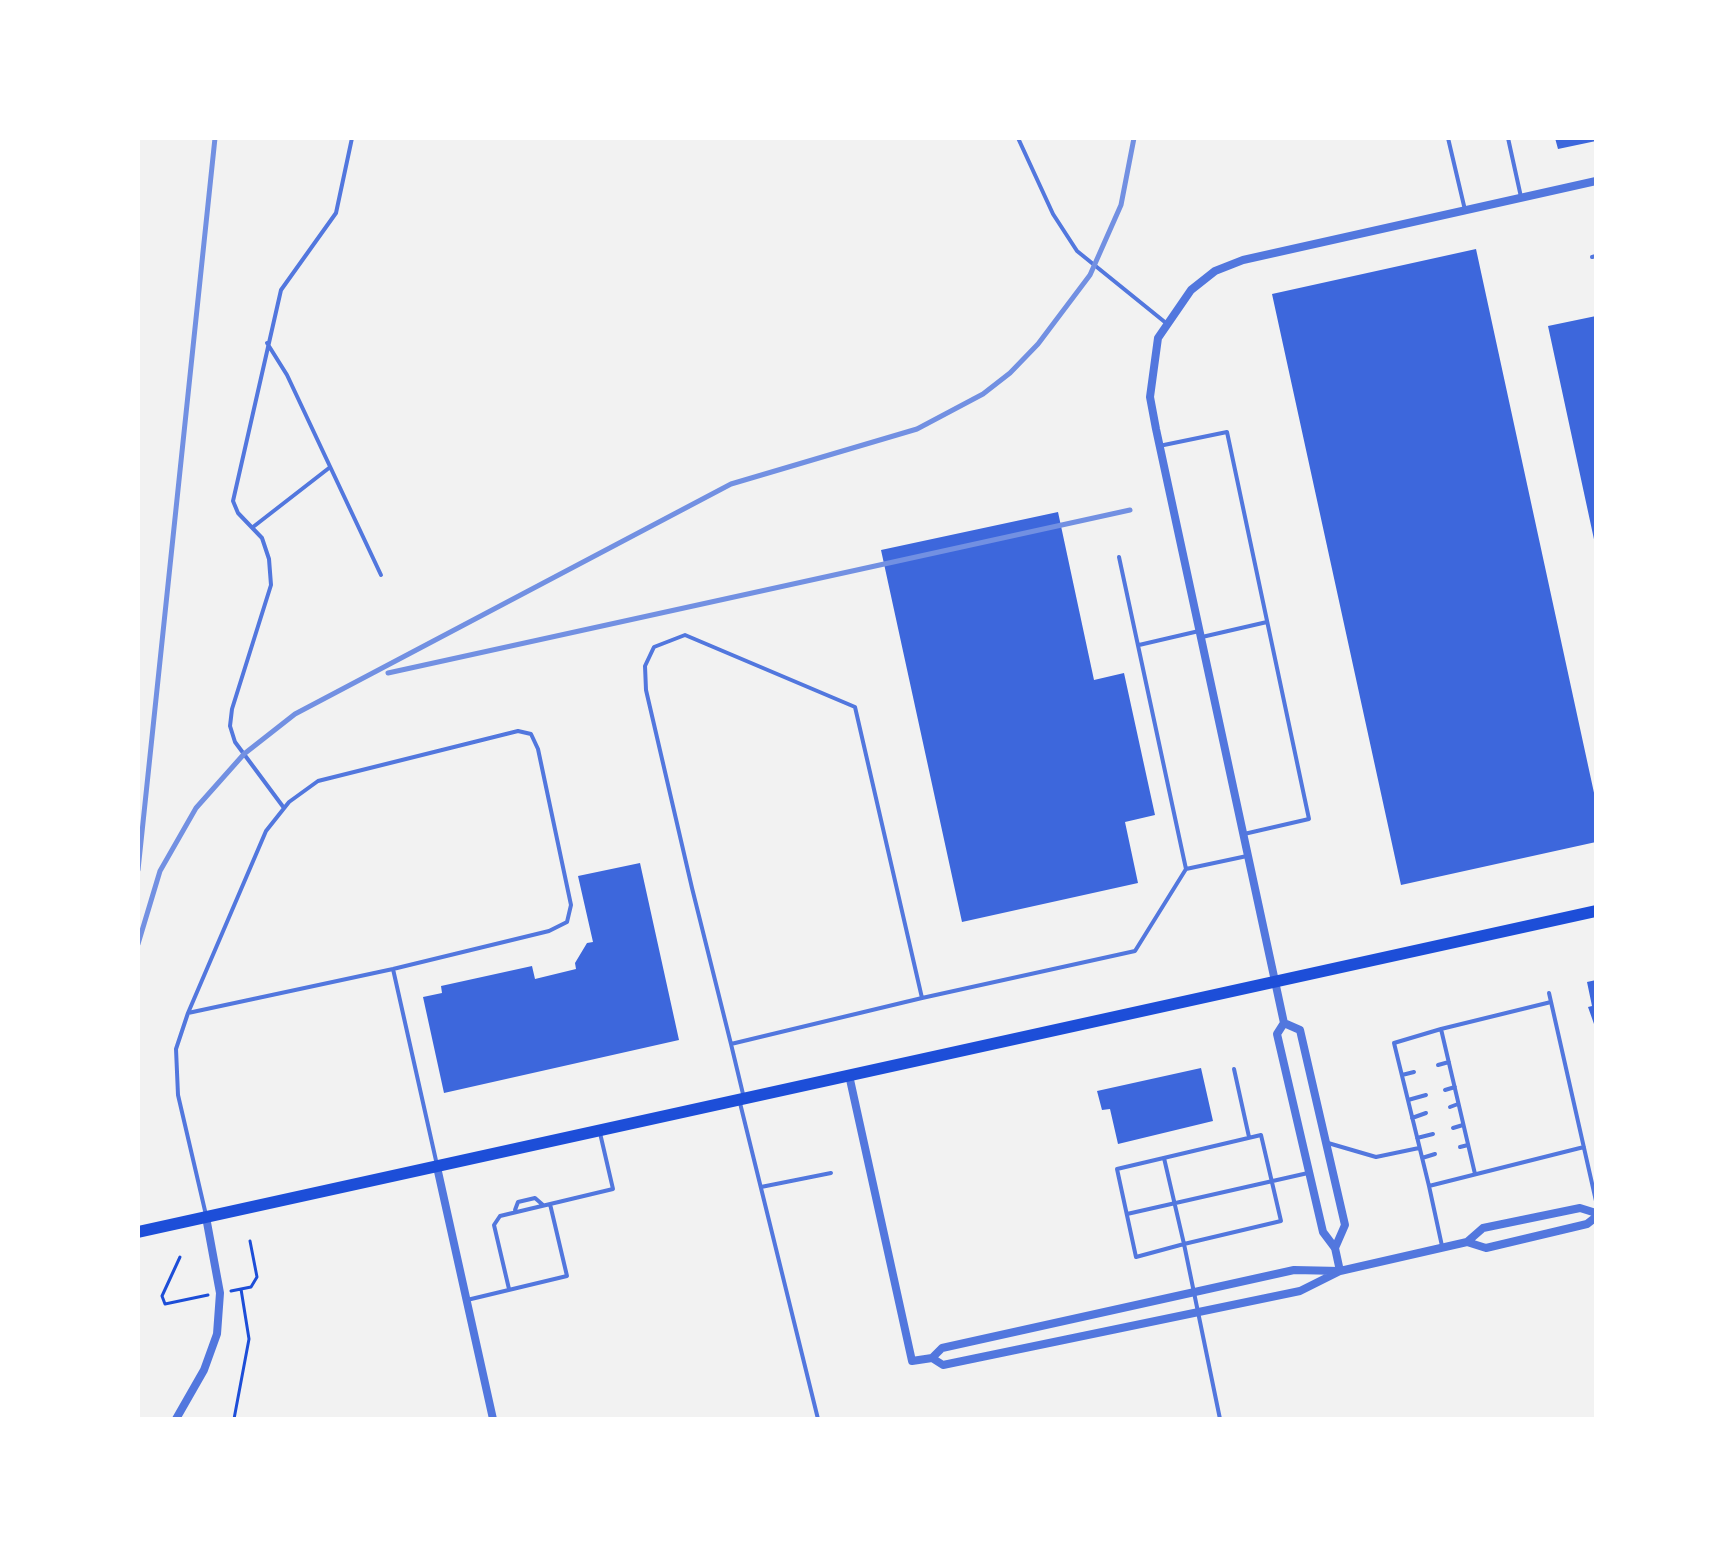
<!DOCTYPE html>
<html>
<head>
<meta charset="utf-8">
<style>
	body { margin:0 }
	#map { position:relative; width:1734px; height:1557px; overflow:hidden; background:#f2f2f2; font-family:"Source Serif 4",serif }
	canvas { display:block }
	.frame { position:absolute; inset:0; border:140px solid #fff; pointer-events:none }
</style>
</head>
<body>
<div id="map">
<canvas width="1734" height="1557"></canvas>
<div class="frame"></div>
</div>
<script>
const ctx = document.querySelector('canvas').getContext('2d');
ctx.lineJoin = 'round';
function fillPath(path, color) { ctx.fillStyle = color; ctx.fill(path, 'evenodd'); }
const toPath = rows => new Path2D(rows.map(r => 'M' + r).join(''));
function stroke(path, color, width, dash) { ctx.strokeStyle = color; ctx.lineWidth = width; ctx.lineCap = dash ? 'butt' : 'round'; ctx.setLineDash(dash || []); ctx.stroke(path); }
fillPath(toPath([
	[1555,138,1596,138,1596,141,1558,149],
	[1476,249,1596,802,1596,842,1401,885,1272,294],
	[1596,316,1596,544,1595,544,1548,326],
	[1058,512,1094,680,1124,673,1155,815,1125,822,1138,883,962,922,881,550],
	[640,863,679,1040,444,1093,423,997,442,993,441,986,532,966,535,979,576,969,575,963,587,943,593,942,578,876],
	[1596,980,1596,1024,1594,1024,1588,1007,1592,1006,1587,982],
	[1201,1068,1213,1121,1118,1144,1110,1109,1102,1110,1097,1091]
]), '#3d67dc');
stroke(toPath([
	[180,1257,162,1296,165,1304,208,1295],
	[231,1291,251,1287,257,1277,250,1241],
	[234,1419,249,1339,241,1289]
]), '#1d4ed8', 3);
stroke(toPath([
	[1018,138,1053,214,1077,251,1166,323],
	[1448,138,1465,210],
	[1508,138,1521,197],
	[1592,257,1596,256],
	[267,343,287,375,381,575],
	[1159,446,1227,432,1309,819,1244,834],
	[253,527,329,468],
	[1119,557,1186,869],
	[1202,637,1267,622],
	[1139,645,1199,631],
	[518,731,531,734,538,749,571,905,567,922,549,931,393,969,188,1013,266,831,289,802,318,781,518,731],
	[284,808,235,742,230,726,232,709,271,585,269,559,262,538,238,513,233,501,281,290,336,213,352,138],
	[393,969,437,1165],
	[1549,993,1596,1201],
	[922,998,1135,951,1186,869,1247,856],
	[188,1013,176,1049,178,1095,206,1215],
	[731,1044,922,998,855,707,685,635,654,647,645,666,646,690,692,888,731,1044,743,1094],
	[1438,1065,1449,1062],
	[1234,1069,1249,1137],
	[1402,1075,1414,1072],
	[1445,1090,1455,1087],
	[1408,1100,1426,1095],
	[740,1103,818,1419],
	[1450,1107,1458,1104],
	[1412,1118,1426,1113],
	[1453,1128,1463,1125],
	[1417,1138,1433,1134],
	[1328,1143,1376,1157,1419,1148],
	[1460,1147,1468,1145],
	[1164,1158,1184,1244,1136,1257,1117,1169,1261,1135,1281,1221,1184,1244,1220,1419],
	[1422,1158,1435,1154],
	[1475,1174,1441,1029,1551,1002],
	[1429,1186,1394,1043,1441,1029],
	[761,1187,831,1173],
	[515,1210,518,1202,535,1198,543,1205],
	[1127,1214,1308,1173],
	[1442,1246,1429,1186,1584,1147],
	[509,1289,494,1225,500,1216,613,1189,600,1133],
	[467,1300,567,1276,550,1204]
]), '#5277de', 4);
stroke(toPath([
	[1284,1023,1300,1030,1345,1225,1335,1248],
	[849,1075,912,1361,932,1358,942,1348,1294,1270,1340,1271],
	[437,1167,493,1419],
	[1467,1242,1486,1248,1587,1224,1596,1217],
	[1340,1271,1335,1248,1323,1232,1277,1034,1284,1023,1156,429,1150,397,1158,338,1191,290,1215,271,1243,260,1596,181],
	[932,1358,943,1365,1300,1291,1340,1271,1467,1242,1483,1228,1580,1208,1596,1213],
	[176,1419,204,1370,217,1334,220,1293,206,1217]
]), '#5277de', 8);
stroke(toPath([
	[138,1232,1596,911]
]), '#1d4ed8', 12);
stroke(toPath([
	[388,673,1130,510],
	[138,870,215,138],
	[138,944,160,871,196,808,244,754,295,714,731,484,917,429,983,394,1010,373,1038,344,1090,275,1121,205,1134,138]
]), '#7290e2', 5);
</script>
</body>
</html>
